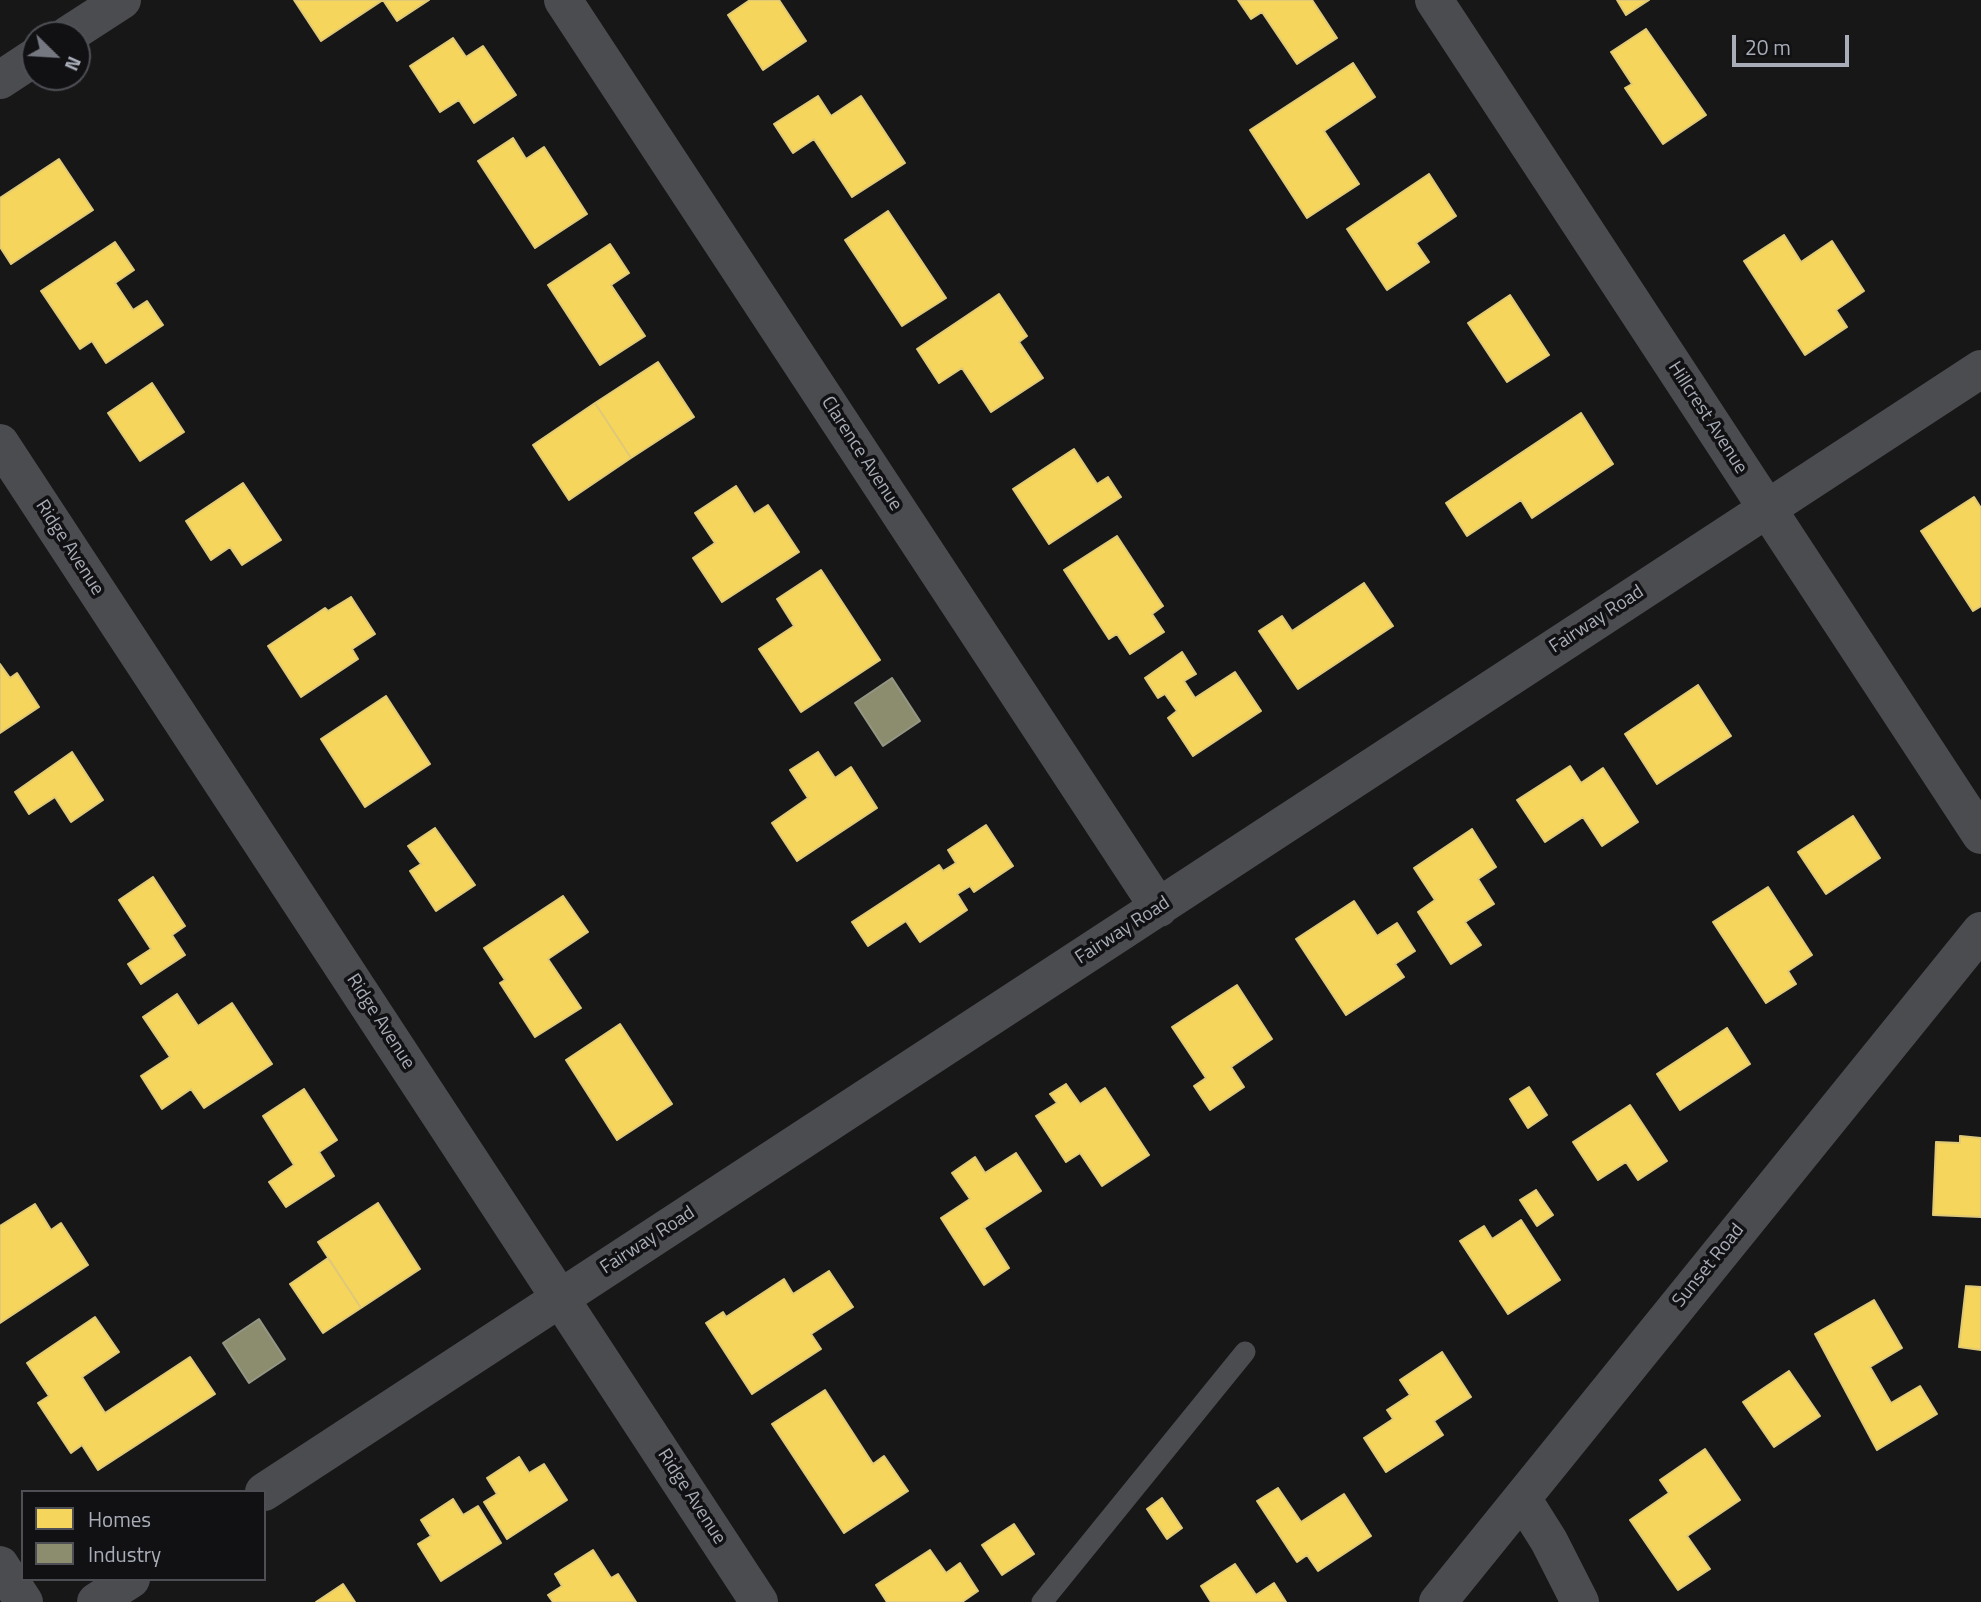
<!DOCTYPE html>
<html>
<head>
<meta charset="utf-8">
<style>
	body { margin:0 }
	#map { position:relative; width:1981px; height:1602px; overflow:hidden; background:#171717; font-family:"Titillium Web",sans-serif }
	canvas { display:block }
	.legend { position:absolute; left:21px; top:1490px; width:245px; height:91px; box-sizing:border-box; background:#111113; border:2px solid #4d4f55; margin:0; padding:9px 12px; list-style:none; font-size:21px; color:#a8adb8 }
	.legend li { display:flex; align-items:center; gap:14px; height:35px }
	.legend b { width:35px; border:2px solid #4d4f55 }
	.north { position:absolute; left:21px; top:21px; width:70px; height:70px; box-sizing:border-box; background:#111113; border:2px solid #4d4f55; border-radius:50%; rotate:114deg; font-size:19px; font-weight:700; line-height:28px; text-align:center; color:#a8adb8 }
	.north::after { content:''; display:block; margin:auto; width:24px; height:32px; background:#757880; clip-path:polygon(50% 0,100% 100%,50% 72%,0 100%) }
	.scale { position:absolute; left:1732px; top:35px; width:117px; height:32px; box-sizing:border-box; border:4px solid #a8adb8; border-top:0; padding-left:9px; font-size:21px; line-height:24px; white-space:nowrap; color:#a8adb8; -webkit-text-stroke:5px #111113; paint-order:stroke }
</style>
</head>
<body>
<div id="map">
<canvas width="1981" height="1602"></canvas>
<ul class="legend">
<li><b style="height:19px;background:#f6d55c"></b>Homes</li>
<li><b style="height:19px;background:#8c8c6e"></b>Industry</li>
</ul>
<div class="north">N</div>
<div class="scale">20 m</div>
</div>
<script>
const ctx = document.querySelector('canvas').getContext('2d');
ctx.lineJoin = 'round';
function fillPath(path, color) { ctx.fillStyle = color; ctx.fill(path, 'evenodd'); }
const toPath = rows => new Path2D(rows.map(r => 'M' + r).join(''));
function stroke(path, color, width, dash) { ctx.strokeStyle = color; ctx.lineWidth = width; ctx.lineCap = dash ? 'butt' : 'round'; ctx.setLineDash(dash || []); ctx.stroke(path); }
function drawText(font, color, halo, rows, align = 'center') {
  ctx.font = font + ' "Titillium Web",sans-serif'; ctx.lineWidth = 7; ctx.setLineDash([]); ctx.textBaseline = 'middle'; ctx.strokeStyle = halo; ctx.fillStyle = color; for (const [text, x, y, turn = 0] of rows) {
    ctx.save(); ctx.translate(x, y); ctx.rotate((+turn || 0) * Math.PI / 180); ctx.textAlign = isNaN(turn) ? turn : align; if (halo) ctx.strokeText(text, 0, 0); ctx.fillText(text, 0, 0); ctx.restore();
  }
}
const homes = toPath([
	[294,0,383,0,321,41,294,0],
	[383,0,429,0,397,21,383,0],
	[750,0,779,0,806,41,763,70,728,15,750,0],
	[1238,0,1312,0,1337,38,1297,64,1262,12,1251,19,1238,0],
	[1617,0,1649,0,1626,15,1617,0],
	[1646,29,1706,115,1663,144,1625,88,1632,84,1611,52,1646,29],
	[453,38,466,57,483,46,516,95,474,123,459,100,440,112,410,66,453,38],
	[1353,63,1375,97,1324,131,1359,184,1307,218,1250,130,1353,63],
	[818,96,831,116,861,96,905,163,852,197,814,139,793,153,774,124,818,96],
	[513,138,526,159,544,147,587,214,535,248,478,161,513,138],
	[59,159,93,210,11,264,0,247,0,198,59,159],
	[1429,174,1456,216,1416,243,1429,262,1387,290,1347,229,1429,174],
	[888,211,946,298,902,326,845,240,888,211],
	[1784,235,1801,262,1832,241,1864,291,1836,310,1847,327,1805,355,1744,261,1784,235],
	[115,242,134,270,115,283,133,310,147,301,163,325,106,363,92,341,80,349,41,291,115,242],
	[610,244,629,273,611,285,645,336,600,365,548,285,610,244],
	[999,294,1027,336,1019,342,1043,378,991,412,962,368,939,383,917,349,999,294],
	[1510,295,1549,355,1507,382,1468,323,1510,295],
	[658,362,694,417,631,458,595,403,658,362],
	[152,383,184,432,140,461,108,413,152,383],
	[595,403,631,458,569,500,533,445,595,403],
	[1581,413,1613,464,1532,518,1521,500,1467,536,1446,503,1581,413],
	[1074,449,1097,484,1108,477,1121,497,1049,544,1013,489,1074,449],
	[243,483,281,540,242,565,230,547,211,560,186,521,243,483],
	[736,486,754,514,768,505,799,552,722,602,693,558,715,543,695,513,736,486],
	[1974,497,1981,508,1981,606,1973,611,1921,531,1974,497],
	[1117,536,1163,606,1152,614,1164,632,1130,654,1117,634,1109,639,1064,570,1117,536],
	[821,570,880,660,801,712,759,649,794,626,777,599,821,570],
	[1364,583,1393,626,1298,689,1259,631,1282,616,1292,631,1364,583],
	[351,597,375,634,352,649,358,659,301,697,268,646,325,608,328,611,351,597],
	[1182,652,1196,674,1184,681,1195,698,1235,672,1261,711,1193,756,1168,718,1177,711,1165,694,1158,698,1145,678,1182,652],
	[0,664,10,678,17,673,39,707,0,733,0,664],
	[1698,685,1731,736,1657,784,1625,734,1698,685],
	[386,696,430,764,365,807,321,739,386,696],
	[72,752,103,800,71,822,55,797,29,814,15,792,72,752],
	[818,752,835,778,851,767,877,808,797,861,772,823,808,798,790,770,818,752],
	[1570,766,1581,783,1603,768,1638,822,1602,846,1583,817,1545,842,1517,800,1570,766],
	[1853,816,1880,858,1826,894,1798,852,1853,816],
	[986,825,1013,866,974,892,970,886,957,894,967,910,920,942,906,921,868,946,852,922,939,865,943,871,956,863,948,850,986,825],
	[435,828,475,885,436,911,410,871,421,864,408,846,435,828],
	[1472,829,1496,867,1478,879,1494,904,1465,922,1481,945,1451,964,1418,912,1435,900,1414,868,1472,829],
	[153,877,185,926,172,935,185,955,141,984,128,964,151,949,119,900,153,877],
	[1768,887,1812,955,1788,971,1796,984,1766,1003,1713,922,1768,887],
	[563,896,588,932,548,959,581,1008,535,1037,500,983,505,980,484,948,563,896],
	[1354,901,1377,936,1397,923,1415,951,1395,964,1404,977,1346,1015,1296,939,1354,901],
	[1237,985,1272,1039,1231,1067,1244,1087,1210,1110,1194,1086,1206,1078,1172,1027,1237,985],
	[177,994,198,1026,232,1003,272,1064,204,1108,191,1089,162,1109,141,1076,170,1057,143,1017,177,994],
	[620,1024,672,1104,617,1140,566,1060,620,1024],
	[1727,1028,1750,1064,1680,1110,1657,1074,1727,1028],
	[1066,1084,1080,1104,1105,1088,1149,1155,1102,1186,1080,1153,1066,1162,1036,1116,1057,1103,1050,1094,1066,1084],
	[1529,1087,1547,1115,1528,1128,1510,1099,1529,1087],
	[304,1089,337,1140,319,1152,334,1176,286,1207,269,1182,294,1165,263,1116,304,1089],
	[1630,1105,1667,1161,1638,1180,1626,1162,1598,1180,1573,1142,1630,1105],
	[1960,1136,1981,1138,1981,1217,1933,1215,1936,1142,1960,1143,1960,1136],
	[1016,1153,1041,1191,984,1228,1009,1268,984,1285,941,1218,970,1199,952,1173,975,1157,985,1173,1016,1153],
	[1536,1190,1553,1215,1537,1226,1520,1200,1536,1190],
	[378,1203,420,1269,361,1308,318,1242,378,1203],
	[35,1204,51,1230,61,1223,88,1265,0,1323,0,1226,35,1204],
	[1521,1220,1560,1280,1508,1314,1460,1241,1484,1226,1492,1239,1521,1220],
	[328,1258,361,1308,323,1333,290,1284,328,1258],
	[829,1271,853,1307,811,1334,821,1349,752,1394,706,1323,723,1312,726,1317,784,1279,793,1294,829,1271],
	[1966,1286,1981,1287,1981,1350,1959,1347,1966,1286],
	[1874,1300,1902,1348,1870,1367,1891,1403,1920,1386,1937,1414,1877,1450,1815,1334,1874,1300],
	[95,1317,119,1352,82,1377,105,1413,190,1357,215,1394,98,1470,82,1445,71,1453,38,1403,49,1396,27,1363,95,1317],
	[1442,1352,1471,1397,1434,1421,1443,1435,1386,1472,1364,1438,1393,1419,1387,1410,1410,1395,1400,1380,1442,1352],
	[1789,1371,1820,1416,1774,1447,1743,1402,1789,1371],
	[825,1390,873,1464,884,1456,908,1491,844,1533,772,1424,825,1390],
	[1705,1449,1740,1500,1687,1536,1710,1569,1678,1590,1630,1520,1669,1493,1660,1480,1705,1449],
	[519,1457,529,1473,544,1464,567,1500,507,1539,484,1502,497,1494,487,1478,519,1457],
	[1278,1488,1301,1522,1344,1494,1371,1536,1318,1571,1307,1555,1297,1562,1257,1501,1278,1488],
	[1162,1498,1182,1528,1167,1539,1147,1509,1162,1498],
	[453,1499,463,1515,478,1506,501,1543,441,1581,418,1544,431,1536,421,1520,453,1499],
	[1014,1524,1034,1554,1002,1575,982,1545,1014,1524],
	[593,1550,611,1578,618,1574,636,1602,553,1602,548,1595,562,1586,555,1574,593,1550],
	[930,1550,946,1573,960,1563,978,1591,962,1602,887,1602,876,1585,930,1550],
	[1235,1564,1256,1595,1274,1583,1286,1602,1211,1602,1201,1586,1235,1564],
	[343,1584,355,1602,316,1602,343,1584]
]);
fillPath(homes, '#f6d55c');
stroke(homes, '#dfc978', 2);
const industry = toPath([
	[892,678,920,721,883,746,855,703,892,678],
	[259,1319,285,1359,249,1383,223,1343,259,1319]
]);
fillPath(industry, '#8c8c6e');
stroke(industry, '#949684', 2);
stroke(toPath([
	[1042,1602,1245,1352]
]), '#4b4c50', 21);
stroke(toPath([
	[563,0,1159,908],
	[1434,0,1981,835],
	[68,35,122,0],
	[0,80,35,57],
	[0,443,759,1602],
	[264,1492,1981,369],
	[1522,1498,1549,1541,1580,1602],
	[0,1565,24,1602],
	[96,1602,131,1579],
	[1438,1602,1981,931]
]), '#4b4c50', 38);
drawText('19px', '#a8adb8', '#111113', [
	["Hillcrest Avenue",1707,418,57],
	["Clarence Avenue",861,454,57],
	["Ridge Avenue",69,548,57],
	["Fairway Road",1597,620,-33],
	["Fairway Road",1123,931,-33],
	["Ridge Avenue",380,1022,57],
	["Fairway Road",648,1241,-33],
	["Sunset Road",1709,1266,-51],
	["Ridge Avenue",691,1497,57]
]);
</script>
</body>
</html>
